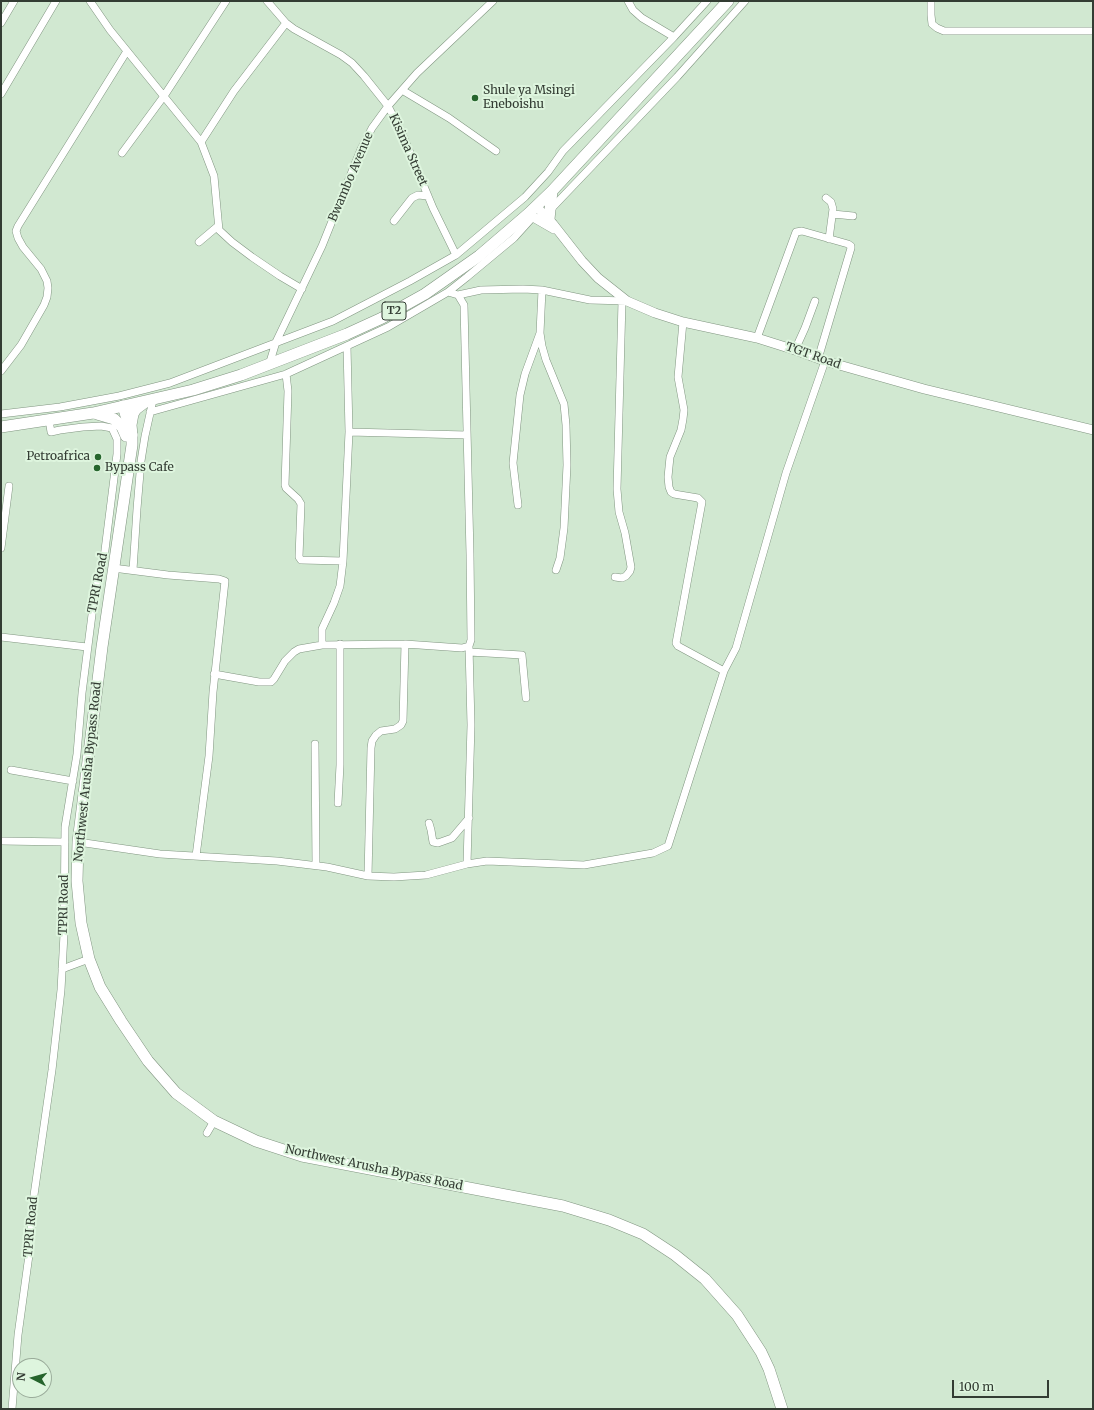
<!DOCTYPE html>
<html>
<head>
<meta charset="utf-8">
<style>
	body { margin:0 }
	#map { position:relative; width:1094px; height:1410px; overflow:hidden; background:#d1e8d1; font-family:Merriweather,serif }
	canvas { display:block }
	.frame { position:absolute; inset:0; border:2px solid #333c33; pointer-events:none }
	.north { position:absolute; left:12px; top:1358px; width:40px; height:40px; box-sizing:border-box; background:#def5de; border:1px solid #9aab9a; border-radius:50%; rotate:276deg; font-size:11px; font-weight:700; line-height:16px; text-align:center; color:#333c33 }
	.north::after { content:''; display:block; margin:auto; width:14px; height:18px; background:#26652d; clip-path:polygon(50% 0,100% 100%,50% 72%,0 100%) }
	.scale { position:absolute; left:952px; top:1380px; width:97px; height:18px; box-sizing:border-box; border:2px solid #333c33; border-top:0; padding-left:5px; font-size:12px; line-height:14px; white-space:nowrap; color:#333c33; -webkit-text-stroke:3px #def5de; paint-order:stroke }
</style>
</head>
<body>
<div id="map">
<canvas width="1094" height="1410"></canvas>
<div class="frame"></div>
<div class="north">N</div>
<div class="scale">100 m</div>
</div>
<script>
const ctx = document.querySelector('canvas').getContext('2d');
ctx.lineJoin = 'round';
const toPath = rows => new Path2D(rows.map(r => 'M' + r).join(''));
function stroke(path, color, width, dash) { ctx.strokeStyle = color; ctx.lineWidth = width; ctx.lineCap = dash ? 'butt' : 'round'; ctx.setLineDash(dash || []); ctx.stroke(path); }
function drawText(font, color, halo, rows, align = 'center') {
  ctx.font = font + ' Merriweather,serif'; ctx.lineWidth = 4; ctx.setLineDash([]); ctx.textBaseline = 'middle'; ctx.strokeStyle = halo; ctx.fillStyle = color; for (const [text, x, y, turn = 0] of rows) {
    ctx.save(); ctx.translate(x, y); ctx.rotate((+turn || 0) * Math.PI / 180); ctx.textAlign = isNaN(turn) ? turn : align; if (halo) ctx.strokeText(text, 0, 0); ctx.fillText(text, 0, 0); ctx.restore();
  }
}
const minor = toPath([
	[90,1,110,30,201,142,214,176,219,230,232,242,252,257,280,276,302,289],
	[267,1,286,23,294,29,341,55,352,63,364,76,388,106,401,131,433,208,456,255],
	[628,1,633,10,642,18,674,37],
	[931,1,931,15,932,24,937,28,944,31,1093,31],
	[1,23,14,1],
	[402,90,449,118,496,151],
	[1,94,56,1],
	[201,142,234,91,286,23],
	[122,153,164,96,226,1],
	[826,198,831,202,833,209,829,239],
	[550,210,677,77,745,1],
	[833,214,853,216],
	[394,221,412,198,418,195,428,196],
	[199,242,218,226],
	[542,290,540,333,542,346,546,360,564,404,566,425,567,465,564,528,560,558,556,570],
	[458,295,481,290,523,289,542,290,590,300,627,301],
	[683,322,678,377,684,410,683,419,681,430,670,457,668,477,669,487,671,492,674,494,698,498,702,502,676,643,678,646,724,671],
	[757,338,796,232,802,231,848,244,851,246,851,248,818,359],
	[795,350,805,328,815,301],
	[269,365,276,342,322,246,361,149,372,128,388,106,417,73,493,1],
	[1,371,21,345,44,305,47,297,48,288,47,281,41,269,23,247,18,238,16,231,18,226,127,51],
	[286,374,288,391,285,485,286,488,298,499,301,504,299,557,301,560,343,561],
	[150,412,286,374,388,327,448,292,467,277,514,238,533,217],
	[1,414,60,407,119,396,170,383,333,321,410,281,456,255,525,197,548,172,563,151,674,37,707,1],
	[349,432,467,435],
	[518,505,513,463,520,395,525,374,540,333],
	[1,548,9,486],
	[113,568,168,575,219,579,225,581,213,692,209,756,196,856],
	[133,570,137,509,141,461,145,436,153,400],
	[615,577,622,578,626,576,630,571,631,567,625,533,619,512,617,489,622,301],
	[1,637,87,647],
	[322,645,322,629,334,603,340,586,343,561,349,432,347,346],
	[469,652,522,655,526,698],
	[214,674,259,682,271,682,274,679,285,661,294,652,299,649,322,645,405,644,462,648,469,646,471,640,470,554,464,305,458,295,448,292],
	[315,744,316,865],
	[11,770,73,781],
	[338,803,340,765,340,644],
	[429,823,431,830,433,842,438,843,452,838,469,818],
	[1,841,65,842],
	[78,842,160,854,277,861,327,867,368,876,394,877,426,875,467,864,487,861,584,865,653,853,668,846,724,671,736,648,786,473,825,361],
	[467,864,471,725,469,646],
	[368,876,371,748,372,741,376,735,381,731,395,729,401,725,403,721,405,644],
	[62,969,89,959],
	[207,1133,214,1121],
	[12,1409,18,1335,29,1255,34,1195,52,1070,61,990,64,934,65,827,77,754,82,693,95,591,104,558,117,454,117,439,112,428,101,426,83,427,60,430,51,432,49,420]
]);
const tertiary = toPath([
	[536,206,553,224,582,261,598,278,627,301,655,313,683,322,757,338,795,350,825,361,924,389,1093,430],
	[528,214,554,229]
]);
const primary = toPath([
	[123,406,132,435,132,445,102,647,83,802,78,842,77,881,81,923,89,959,100,987,121,1021,148,1061,176,1093,214,1121,256,1141,302,1156,563,1206,609,1220,643,1234,675,1255,705,1279,737,1315,761,1352,769,1369,782,1409]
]);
const trunk = toPath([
	[549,219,552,191],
	[97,414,114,419,122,427,126,436],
	[1,427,93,413,193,390,241,375,347,334,382,318,425,294,479,256,528,214,552,191,728,1],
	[132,435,131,425,133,414,136,409,144,403]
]);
stroke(minor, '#809580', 8);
stroke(tertiary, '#809580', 10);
stroke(primary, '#809580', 12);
stroke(trunk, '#809580', 12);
stroke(minor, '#fff', 7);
stroke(tertiary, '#fff', 9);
stroke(primary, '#fff', 11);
stroke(trunk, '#fff', 11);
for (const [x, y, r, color] of [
	[475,98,4,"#26652d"],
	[98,457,4,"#26652d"],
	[97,468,4,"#26652d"]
]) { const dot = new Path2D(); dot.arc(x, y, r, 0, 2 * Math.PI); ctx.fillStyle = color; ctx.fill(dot); stroke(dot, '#def5de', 1.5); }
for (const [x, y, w] of [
	[394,311,24]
]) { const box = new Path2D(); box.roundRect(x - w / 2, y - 9, w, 18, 3); ctx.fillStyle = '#def5de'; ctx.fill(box); stroke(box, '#333c33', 1); }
drawText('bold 11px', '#333c33', null, [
	["T2",394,311]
]);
drawText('12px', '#333c33', '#def5de', [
	["Shule ya Msingi",483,91],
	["Eneboishu",483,105],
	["Petroafrica",90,457,"right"],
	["Bypass Cafe",105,468]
], 'left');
drawText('12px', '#333c33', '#def5de', [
	["Kisima Street",408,150,66],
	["Bwambo Avenue",351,177,-67],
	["TGT Road",813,356,19],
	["TPRI Road",98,583,-79],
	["Northwest Arusha Bypass Road",88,772,-84],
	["TPRI Road",64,905,-89],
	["Northwest Arusha Bypass Road",374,1168,12],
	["TPRI Road",31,1227,-85]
]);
</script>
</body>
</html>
